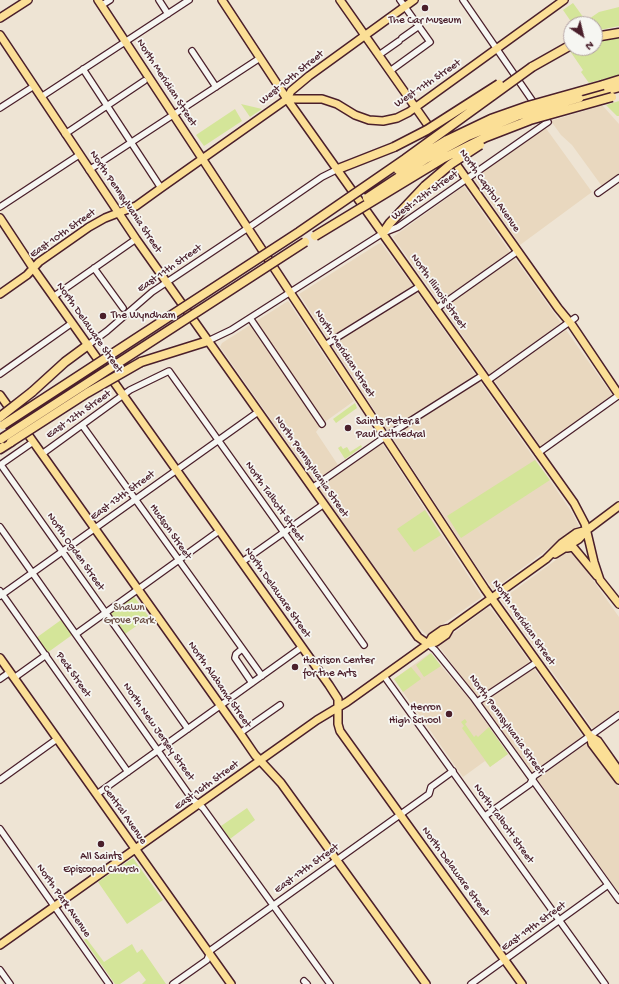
<!DOCTYPE html>
<html>
<head>
<meta charset="utf-8">
<style>
	body { margin:0 }
	#map { position:relative; width:619px; height:984px; overflow:hidden; background:#eee4d4; font-family:"Gochi Hand",sans-serif }
	canvas { display:block }
	.north { position:absolute; left:563px; top:16px; width:40px; height:40px; box-sizing:border-box; background:#f6f6f2; border:1px solid #b1a0a2; border-radius:50%; rotate:145deg; font-size:11px; font-weight:700; line-height:16px; text-align:center; color:#4a1f2b }
	.north::after { content:''; display:block; margin:auto; width:14px; height:18px; background:#4a1f2b; clip-path:polygon(50% 0,100% 100%,50% 72%,0 100%) }
</style>
</head>
<body>
<div id="map">
<canvas width="619" height="984"></canvas>
<div class="north">N</div>
</div>
<script>
const ctx = document.querySelector('canvas').getContext('2d');
ctx.lineJoin = 'round';
function fillPath(path, color) { ctx.fillStyle = color; ctx.fill(path, 'evenodd'); }
const toPath = rows => new Path2D(rows.map(r => 'M' + r).join(''));
function stroke(path, color, width, dash) { ctx.strokeStyle = color; ctx.lineWidth = width; ctx.lineCap = dash ? 'butt' : 'round'; ctx.setLineDash(dash || []); ctx.stroke(path); }
function drawText(font, color, halo, rows, align = 'center') {
  ctx.font = font + ' "Gochi Hand",sans-serif'; ctx.lineWidth = 3.5; ctx.setLineDash([]); ctx.textBaseline = 'middle'; ctx.strokeStyle = halo; ctx.fillStyle = color; for (const [text, x, y, turn = 0] of rows) {
    ctx.save(); ctx.translate(x, y); ctx.rotate((+turn || 0) * Math.PI / 180); ctx.textAlign = isNaN(turn) ? turn : align; if (halo) ctx.strokeText(text, 0, 0); ctx.fillText(text, 0, 0); ctx.restore();
  }
}
fillPath(toPath([
	[600,106,603,106,619,124,619,178,604,189,572,145,561,135,551,121],
	[545,127,592,192,520,245,474,178],
	[464,186,510,252,439,302,393,237],
	[381,243,413,286,328,339,299,294,378,244],
	[514,257,561,323,490,375,443,308],
	[417,292,551,482,571,511,579,526,494,589,493,589,479,570,331,344],
	[288,301,354,401,322,424,316,432,338,465,315,482,220,347,222,343],
	[566,330,613,396,541,447,494,380],
	[382,443,482,597,427,635,417,626,318,487],
	[571,549,619,617,619,711,593,729,501,600],
	[487,608,491,609,499,619,583,737,533,773,438,645],
	[430,653,471,701,508,754,490,767,485,761,463,777,394,679],
	[587,743,619,788,619,893,537,779]
]), '#e9d8bf');
fillPath(toPath([
	[573,3,586,21,599,12,619,7,619,26,595,31,595,24,576,24,578,18,572,23,563,10],
	[619,37,619,75,589,83,581,72,583,70,570,51,577,48,595,48,595,42],
	[619,101,619,116,617,116,606,105],
	[241,104,262,109,250,117],
	[235,109,242,121,204,146,196,135],
	[355,403,357,408,336,423,333,419],
	[361,445,362,447,345,459,338,448,341,446,343,449,347,447,350,452],
	[535,460,550,480,461,538,447,516],
	[425,510,441,535,414,552,397,529],
	[133,595,149,617,125,634,110,612],
	[61,620,72,635,47,653,36,638],
	[431,653,441,666,424,677,416,665],
	[411,667,421,679,403,692,394,679],
	[465,719,467,722,465,724,474,737,476,735,478,737,489,727,508,754,490,767,462,728,464,726,461,722],
	[247,808,255,820,230,839,221,826],
	[133,858,163,900,127,924,98,882],
	[86,938,104,962,132,944,137,953,142,949,166,984,142,984,146,980,139,971,120,984,115,984,84,940]
]), '#d4e599');
const minor = toPath([
	[159,0,168,14],
	[463,0,536,106],
	[102,5,110,0],
	[402,38,419,26],
	[192,51,216,87],
	[379,55,399,41],
	[83,69,161,188],
	[390,71,430,42,400,0],
	[41,97,189,0],
	[0,108,34,86],
	[65,134,144,81],
	[89,170,260,58],
	[598,193,619,178],
	[0,207,79,155],
	[94,268,123,308],
	[53,297,136,239],
	[436,309,518,251],
	[250,318,322,424],
	[208,341,231,330,383,233,398,227,548,122,542,115],
	[88,345,107,331,152,292,248,228,322,177,338,169],
	[325,345,420,286],
	[0,374,72,323],
	[487,381,575,318],
	[82,425,262,676],
	[538,453,619,395],
	[42,454,130,390,169,371,364,645],
	[0,465,33,442],
	[1,465,188,729],
	[312,488,385,437,483,375],
	[0,527,192,799,203,808,330,984],
	[242,562,324,504],
	[0,591,128,772],
	[0,596,258,412],
	[76,634,219,531],
	[428,644,435,650,473,697,619,900],
	[242,649,236,654,235,658,252,683],
	[384,676,605,984],
	[14,678,46,655],
	[0,679,10,672],
	[477,702,537,662],
	[240,733,280,705],
	[0,780,57,739],
	[97,794,302,647],
	[485,816,530,784,534,776,619,715],
	[0,829,109,984],
	[0,970,10,984],
	[304,981,307,984],
	[173,984,207,960,211,950,429,794,431,787,453,771],
	[471,984,608,885]
]);
const major = toPath([
	[98,0,485,589,590,736,592,744,619,780],
	[222,0,287,99,574,503,585,524,594,562,600,580,619,604],
	[340,0,439,141],
	[0,18,28,0],
	[0,35,136,239,418,637,428,644],
	[287,99,322,99,337,104,355,115,369,120,383,121,397,118,409,112,564,0],
	[451,157,558,308,572,325,619,395],
	[0,218,33,268,329,685,338,699,338,724,340,731,522,984],
	[0,294,27,275,39,262,89,227,105,218,136,206,161,188,287,99,291,91,309,76,414,0],
	[0,395,240,733,255,755,281,783,426,984],
	[567,548,573,547,597,576],
	[555,554,579,539,587,530,619,506],
	[428,644,432,637,442,630,450,628],
	[0,658,231,984],
	[590,736,598,741,619,771],
	[0,945,317,720,347,702,428,644,436,642,446,635,450,628,546,559,562,543,576,533,587,530]
]);
const highway = toPath([
	[595,37,619,33],
	[532,67,571,45],
	[603,85,619,80],
	[579,98,619,87],
	[338,169,394,147],
	[383,233,390,223,425,186],
	[141,362,208,341],
	[32,392,65,362,88,345],
	[0,449,11,442]
]);
stroke(minor, '#4a1f2b', 8);
stroke(major, '#4a1f2b', 10);
stroke(highway, '#4a1f2b', 11);
stroke(minor, '#f6f6f2', 5.5);
stroke(major, '#fbdf96', 7);
stroke(highway, '#fbdf96', 8);
const highwayBridge = toPath([
	[394,147,427,130,499,84],
	[398,170,447,140,491,119,528,106,603,85],
	[425,186,451,164,480,145],
	[367,198,426,159,468,136,517,116,579,98],
	[315,236,442,159,486,137,530,120,612,97],
	[0,417,32,392],
	[3,425,299,232,405,159,532,67],
	[1,439,305,242],
	[11,442,87,393,141,362]
]);
stroke(highwayBridge, '#4a1f2b', 11, []);
stroke(highwayBridge, '#fbdf96', 8);
for (const [x, y, r, color] of [
	[425,8,4,"#4a1f2b"],
	[103,316,4,"#4a1f2b"],
	[348,428,4,"#4a1f2b"],
	[295,667,4,"#4a1f2b"],
	[449,714,4,"#4a1f2b"],
	[101,844,4,"#4a1f2b"]
]) { const dot = new Path2D(); dot.arc(x, y, r, 0, 2 * Math.PI); ctx.fillStyle = color; ctx.fill(dot); stroke(dot, '#f6f6f2', 1.5); }
drawText('11px', '#4a1f2b', '#f6f6f2', [
	["The Car Museum",425,21,"center"],
	["The Wyndham",111,316],
	["Saints Peter &",356,422],
	["Paul Cathedral",356,435],
	["Harrison Center",303,661],
	["for the Arts",303,674],
	["Herron",441,708,"right"],
	["High School",441,721,"right"],
	["All Saints",101,857,"center"],
	["Episcopal Church",101,870,"center"]
], 'left');
drawText('11px', '#4a1f2b', '#f6f6f2', [
	["West 10th Street",292,78,-39],
	["North Meridian Street",166,83,57],
	["West 11th Street",428,84,-34],
	["North Capitol Avenue",489,191,55],
	["West 12th Street",425,196,-35],
	["North Pennsylvania Street",125,202,56],
	["East 10th Street",63,234,-35],
	["East 11th Street",170,269,-35],
	["North Illinois Street",438,292,55],
	["North Delaware Street",89,328,55],
	["North Meridian Street",344,354,57],
	["East 12th Street",79,415,-35],
	["North Pennsylvania Street",311,467,55],
	["East 13th Street",123,496,-36],
	["North Talbott Street",274,502,55],
	["Hudson Street",170,532,55],
	["North Ogden Street",75,552,55],
	["North Delaware Street",277,593,55],
	["North Meridian Street",523,623,55],
	["Peck Street",73,675,55],
	["North Alabama Street",219,685,55],
	["North Pennsylvania Street",506,725,54],
	["North New Jersey Street",158,732,55],
	["East 16th Street",207,786,-36],
	["Central Avenue",124,815,55],
	["North Talbott Street",503,824,54],
	["East 17th Street",307,869,-36],
	["North Delaware Street",455,872,54],
	["North Park Avenue",63,901,55],
	["East 19th Street",534,927,-36]
]);
drawText('11px', '#6c5046', '#f6f6f2', [
	["Shawn",129,608],
	["Grove Park",129,621]
]);
</script>
</body>
</html>
